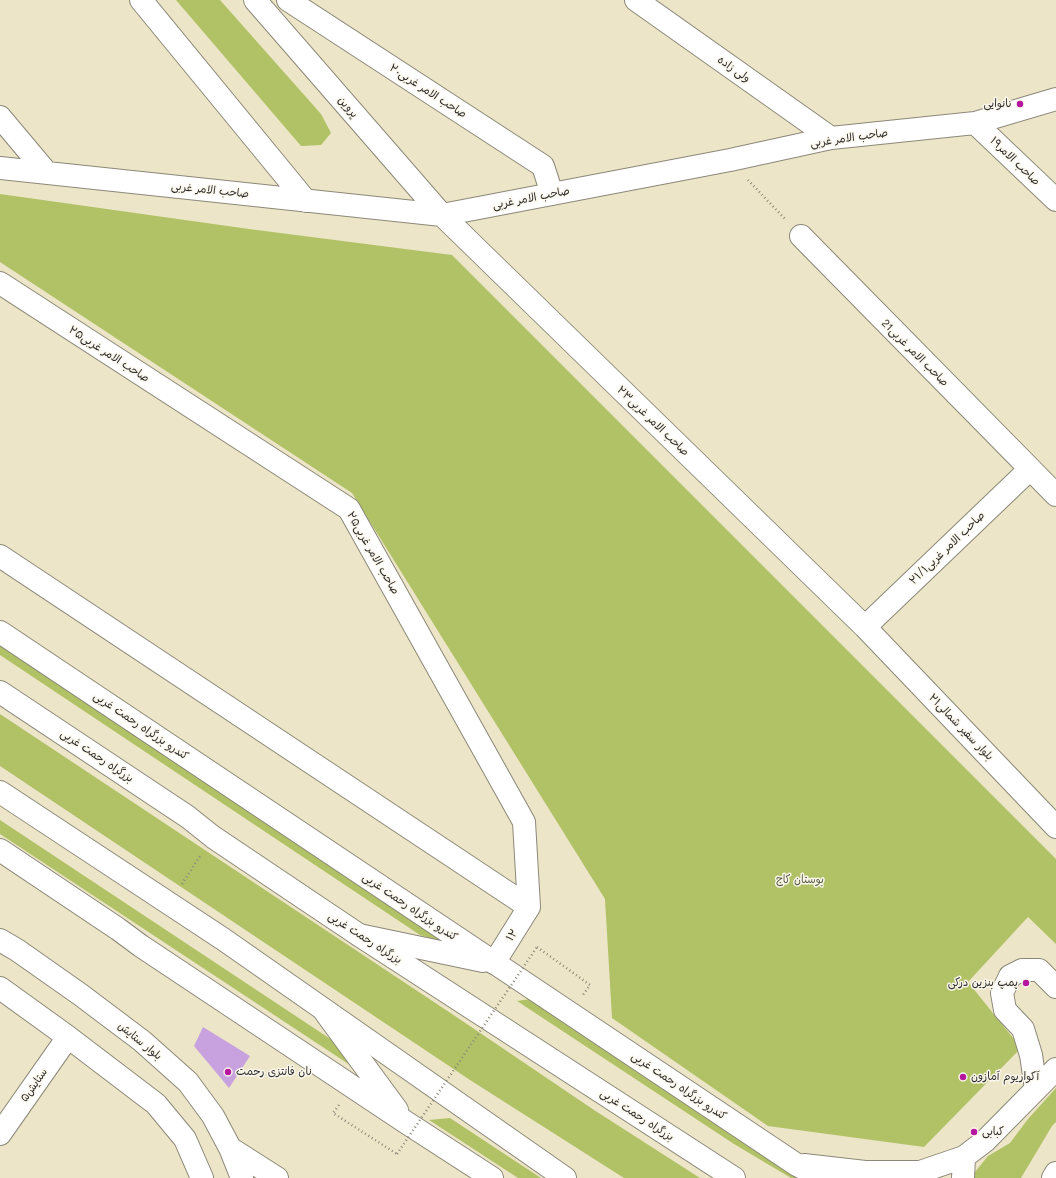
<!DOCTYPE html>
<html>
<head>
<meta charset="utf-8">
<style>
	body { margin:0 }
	canvas { display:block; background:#ece5c7 }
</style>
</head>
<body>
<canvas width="1056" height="1178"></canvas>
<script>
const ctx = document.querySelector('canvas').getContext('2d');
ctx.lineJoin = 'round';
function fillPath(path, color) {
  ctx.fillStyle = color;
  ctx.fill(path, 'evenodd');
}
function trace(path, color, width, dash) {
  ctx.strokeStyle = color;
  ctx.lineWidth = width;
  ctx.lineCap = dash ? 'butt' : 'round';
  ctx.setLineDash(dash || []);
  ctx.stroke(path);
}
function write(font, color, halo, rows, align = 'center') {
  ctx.font = font + ' Mali,"Playpen Sans Arabic",sans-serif';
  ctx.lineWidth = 3;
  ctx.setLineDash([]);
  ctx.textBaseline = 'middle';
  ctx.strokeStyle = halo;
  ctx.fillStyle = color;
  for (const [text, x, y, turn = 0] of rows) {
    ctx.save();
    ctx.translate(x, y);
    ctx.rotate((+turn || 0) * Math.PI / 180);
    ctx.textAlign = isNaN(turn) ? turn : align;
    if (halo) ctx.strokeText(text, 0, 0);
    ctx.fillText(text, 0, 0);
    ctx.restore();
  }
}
const green = new Path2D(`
	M176,0H220L321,114L331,133L321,145L301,146Z
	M0,194L249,229L452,255L1056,859V944L1028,917L968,982L1021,1048L924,1147L768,1126L612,1018L605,899L352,493L0,262Z
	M0,645L446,943L420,935L0,655Z
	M0,714L455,1016L594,1110L700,1178H624L470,1080L0,766Z
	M0,820L338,1044L353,1067L0,834Z
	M530,999L808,1178H791L734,1144L517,1001Z
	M1056,1088V1122L1052,1126L1021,1178H970L988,1156L1010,1143L1028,1119Z
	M450,1118L541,1178H518L429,1120Z`);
const building = new Path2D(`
	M203,1027L250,1056L229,1088L194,1046Z`);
const path = new Path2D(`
	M748,180L786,220
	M182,884L200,856
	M537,947L590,985L583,995
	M339,1105L333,1113L397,1154`);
const minor = new Path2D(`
	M141,0L306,201
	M255,0L442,215L865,627L1056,827
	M288,0L543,166L552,194
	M636,0L831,138
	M0,117L47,173
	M975,123L1056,200
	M0,168L442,215L730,160L831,138L975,123L1056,99
	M801,236L1056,495
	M0,283L349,509L524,822L529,907
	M0,556L529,907
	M865,627L1030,469
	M0,940L17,950L81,995L142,1041L188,1082L213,1116L230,1148L242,1178
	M494,963L529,907
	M0,988L68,1037L156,1104L185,1139L202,1178
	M1036,1089L1031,1055L1023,1029L1005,1010L1002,993L1010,976L1022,970H1039L1056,987
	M0,1134L68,1037
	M230,1148L277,1178`);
const major = new Path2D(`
	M0,632L797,1165L822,1178
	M0,850L118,929L141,946L407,1123L492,1178
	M359,935L483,961
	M325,1012L397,1110
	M804,1165L865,1172H920L964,1157L985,1141L1056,1069
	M963,1178L964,1157
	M1053,1178L1056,1173`);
const highway = new Path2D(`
	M0,692L188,817L213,837L359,935L734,1178
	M0,792L223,939L565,1178`);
const pathBridge = new Path2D(`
	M397,1154L537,947`);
const markers = [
	[1020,104,4,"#b5179e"],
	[1026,983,4,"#b5179e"],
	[228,1072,4,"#b5179e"],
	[963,1077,4,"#b5179e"],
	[974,1132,4,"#b5179e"]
];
const streetNames = [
	["ولی زاده",734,69,35],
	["صاحب الامر غربی۲۰",428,91,33],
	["پروین",348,107,49],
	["صاحب الامر غربی",849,138,-8],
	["صاحب الامر۱۹",1015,161,44],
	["صاحب الامر غربی",210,190,6],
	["صاحب الامر غربی",531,198,-11],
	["21صاحب الامر غربی",915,353,45],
	["صاحب الامر غربی۲۵",109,354,33],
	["صاحب الامر غربی۲۳",653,421,44],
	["صاحب الامر غربی۲۱/۱",947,548,-44],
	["صاحب الامر غربی۲۵",373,553,60],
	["کندرو بزرگراه رحمت غربی",141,726,34],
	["بلوار سفیر شمالی۲۱",961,727,46],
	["بزرگراه رحمت غربی",97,756,34],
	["کندرو بزرگراه رحمت غربی",410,907,34],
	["۱۲",512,935,-58],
	["بزرگراه رحمت غربی",365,938,33],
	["بلوار ستایش",140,1041,39],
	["ستایش۵",34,1085,-55],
	["کندرو بزرگراه رحمت غربی",679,1086,34],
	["بزرگراه رحمت غربی",637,1115,33]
];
const poiNames = [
	["نانوایی",1012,104,"right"],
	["پمپ بنزین درکی",1018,983,"right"],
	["نان فانتزی رحمت",236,1072],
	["آکواریوم آمازون",971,1077],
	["کبابی",982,1132]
];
const parkNames = [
	["بوستان کاج",800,880]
];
fillPath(green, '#b1c266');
fillPath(building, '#c8a2df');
trace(minor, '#8c8879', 24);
trace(major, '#8c8879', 24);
trace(highway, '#8c8879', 24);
trace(path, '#8c8879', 2.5, [1, 3]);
trace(minor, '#fff', 22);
trace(major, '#fff', 22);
trace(highway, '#fff', 22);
trace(pathBridge, '#8c8879', 2.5, [1, 3]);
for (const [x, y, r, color] of markers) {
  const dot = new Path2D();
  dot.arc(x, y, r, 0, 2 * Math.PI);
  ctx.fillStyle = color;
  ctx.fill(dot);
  trace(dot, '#fbf7ec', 1.5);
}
write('11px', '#2b2b2b', '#fbf7ec', streetNames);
write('11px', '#2b2b2b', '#fbf7ec', poiNames, 'left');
write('11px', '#53583d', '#fbf7ec', parkNames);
</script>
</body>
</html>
